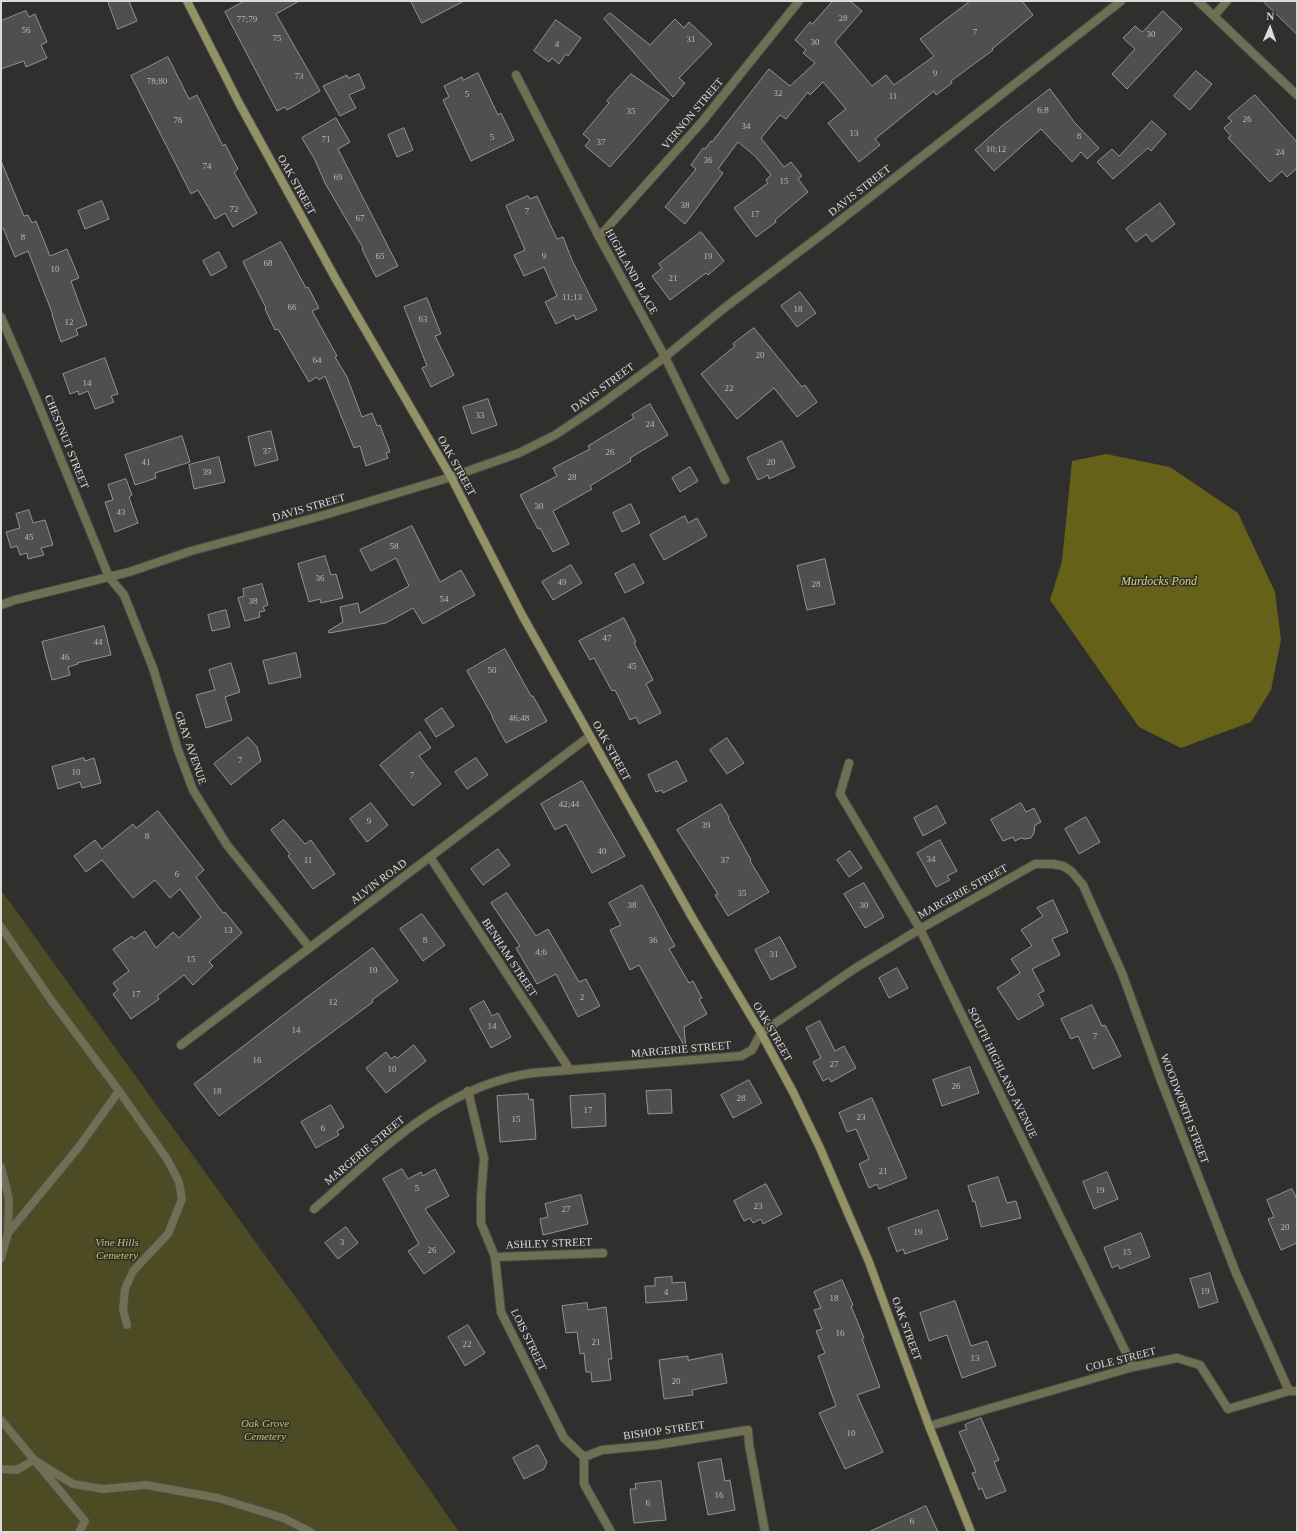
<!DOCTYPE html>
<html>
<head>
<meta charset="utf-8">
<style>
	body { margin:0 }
	#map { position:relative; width:1298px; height:1533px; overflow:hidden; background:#2f2f2d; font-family:Georgia,serif }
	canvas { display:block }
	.frame { position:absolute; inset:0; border:2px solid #dbdbda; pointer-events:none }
	.north { position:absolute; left:1250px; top:8px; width:40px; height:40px; -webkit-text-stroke:3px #2f2f2d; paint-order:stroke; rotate:2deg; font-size:11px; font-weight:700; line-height:16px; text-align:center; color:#dbdbda }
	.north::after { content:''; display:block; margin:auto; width:14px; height:18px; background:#dbdbda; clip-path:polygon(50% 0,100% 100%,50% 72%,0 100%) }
</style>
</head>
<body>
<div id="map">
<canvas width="1298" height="1533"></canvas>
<div class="frame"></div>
<div class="north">N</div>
</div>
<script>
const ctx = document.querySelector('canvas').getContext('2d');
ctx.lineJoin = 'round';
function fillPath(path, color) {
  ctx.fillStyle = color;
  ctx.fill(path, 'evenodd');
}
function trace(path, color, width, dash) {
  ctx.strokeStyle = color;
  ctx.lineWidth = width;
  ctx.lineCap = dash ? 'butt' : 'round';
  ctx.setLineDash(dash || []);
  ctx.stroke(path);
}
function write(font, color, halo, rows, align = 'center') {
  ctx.font = font + ' Georgia,serif';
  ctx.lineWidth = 3;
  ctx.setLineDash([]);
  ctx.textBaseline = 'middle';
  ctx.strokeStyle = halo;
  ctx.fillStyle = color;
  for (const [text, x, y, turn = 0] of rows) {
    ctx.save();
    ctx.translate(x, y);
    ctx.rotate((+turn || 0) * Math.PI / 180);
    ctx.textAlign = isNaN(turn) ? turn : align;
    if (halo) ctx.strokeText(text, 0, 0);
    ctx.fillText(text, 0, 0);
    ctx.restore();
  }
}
const green = new Path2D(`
	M1,890L304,1309L459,1532H1Z`);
const water = new Path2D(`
	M1106,454L1170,467L1238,513L1275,592L1281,640L1271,690L1251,722L1181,748L1139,727L1050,600L1062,561L1072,461Z`);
const building = new Path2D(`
	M108,1H129L137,21L118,29Z
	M245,1H299L276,14L320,91L287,110L285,107L277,111L225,12Z
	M411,1H464L422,23Z
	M833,1H850L862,11L835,42L872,86L886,75L894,85L934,56L920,39L970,1H1022L1033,15L992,49L993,50L951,81L952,83L936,95L934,91L875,139L880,145L859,162L828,123L846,109L823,82L810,95L808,92L786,119L780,115L761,138L784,167L791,162L802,176L798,179L808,192L775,220L776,222L756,237L734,208L768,183L766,180L771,175L755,156L738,142L718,169L723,173L685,224L665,207L696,169L691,165L703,148L705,149L711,141L712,142L769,69L790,86L815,63L803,53L806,50L795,40L810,22L812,24Z
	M1263,1H1297V34Z
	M26,11L29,17L35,14L47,42L41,45L47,58L26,67L24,61L1,69V21Z
	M1163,11L1182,29L1127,89L1112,74L1135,49L1123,38L1135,26L1142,32Z
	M610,13L650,45L675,19L684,28L689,22L712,44L679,78L685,83L673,97L604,19Z
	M556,20L581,38L568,56L566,54L559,64L552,58L549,62L534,51Z
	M168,57L189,99L197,95L223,146L225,144L238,169L234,172L257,213L233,227L225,213L215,219L198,190L191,194L131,76Z
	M1196,71L1212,84L1190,110L1174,96Z
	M478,73L498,115L501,113L514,140L471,161L443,100L449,97L444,86L462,77L463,80Z
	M359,74L365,88L349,95L356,108L340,116L323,86L347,75L348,78Z
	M631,74L669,100L610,167L585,146L590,140L583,134L609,103L607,101Z
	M1050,89L1075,123L1099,148L1087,159L1081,152L1072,162L1041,129L994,171L975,150L1003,125Z
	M1255,95L1297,142V168L1287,177L1282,171L1270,182L1228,138L1231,136L1224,128L1232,121L1228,118Z
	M336,118L350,142L338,149L398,266L376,277L362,249L363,248L325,183L315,160L302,138Z
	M1152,121L1166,134L1151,151L1148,148L1113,179L1097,162L1112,149L1119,156Z
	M404,128L413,150L397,157L388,135Z
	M1,161L24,216L28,215L32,223L36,221L50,256L67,249L79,278L71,281L87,325L76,329L78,335L61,342L52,315H53L28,251L15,257L3,228H1Z
	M528,196L530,199L537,196L557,239L563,237L572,260L597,310L576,320L574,315L556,324L545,302L557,296L544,267L524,276L514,255L525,250L506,206Z
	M102,201L109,219L85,229L78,211Z
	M1160,203L1175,224L1152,242L1146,234L1136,242L1126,229Z
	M701,232L724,261L708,275L706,273L670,300L652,276L662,268L659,264Z
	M281,242L306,288L308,287L319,308L312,311L337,356L335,357L347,377L362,417L372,413L377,426L380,425L390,452L386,453L388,458L366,466L360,446L354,448L325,376L319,380L317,377L309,382L278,329L275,330L265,309L266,308L243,262Z
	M219,252L227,267L211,276L203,261Z
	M800,292L816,313L797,327L781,306Z
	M427,298L441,334L435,336L454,375L431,387L422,368L427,366L404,307Z
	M754,328L802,387L805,385L817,402L797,417L774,388L737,419L701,374L735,346L733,344Z
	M105,358L118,394L111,396L114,402L95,409L88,391L79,395L78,391L70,394L63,374Z
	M488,399L497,425L472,434L463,407Z
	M650,404L668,435L630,458L631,461L590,486L592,489L553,511L569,544L553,552L540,528L538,529L520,495L557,476L553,468L590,449L588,446L634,418L632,415Z
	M271,431L278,460L255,466L248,437Z
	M182,436L190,462L155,473L156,478L135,485L125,455Z
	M782,441L795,467L769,479L768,475L758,480L747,458Z
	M219,457L225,482L194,489L189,465Z
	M690,467L698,481L680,492L672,478Z
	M126,479L132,495L129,497L138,523L115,532L105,502L113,500L108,485Z
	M631,504L640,523L622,532L613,513Z
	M29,510L33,523L45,520L53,545L41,548L44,555L28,559L27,553L20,555L17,546L11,548L6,532L20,528L16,514Z
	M685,516L688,523L697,518L707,536L664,560L650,535Z
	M412,526L440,582L461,570L475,595L423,624L413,608L386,623L329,633L328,631L343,622L340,607L358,603L360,613L409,586L396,558L371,571L360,550Z
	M325,556L331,575L336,574L343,598L321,603L320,599L309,602L298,564Z
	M825,559L835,604L807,610L797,566Z
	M634,564L644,583L625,593L615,574Z
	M571,565L582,583L553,600L542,582Z
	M262,584L268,605L263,607L265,611L259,612L260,617L245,621L238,598L244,596L243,589Z
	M226,610L230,627L212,631L208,615Z
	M624,618L636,642L634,643L653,680L646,684L661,713L639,724L636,717L630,720L615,690L612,691L594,658L590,660L579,641Z
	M104,626L111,655L77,663L78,664L68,667L70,675L52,680L42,642Z
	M505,649L531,696H533L547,721L506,743L492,717H493L467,671Z
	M296,653L301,677L269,684L263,661Z
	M231,663L240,692L225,697L232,720L206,728L196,695L215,690L209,670Z
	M442,708L454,726L436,737L425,720Z
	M420,732L431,748L419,756L441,784L413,806L380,765Z
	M248,737L257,747L261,761L231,785L214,764Z
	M727,738L744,763L727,774L710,750Z
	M84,758L85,761L94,758L101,783L82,788L80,782L58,789L52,767Z
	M476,758L488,775L467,789L455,772Z
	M677,761L687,781L663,793L662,790L656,792L648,775Z
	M582,781L625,856L592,873L566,824L555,830L541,804Z
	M371,803L388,825L367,842L350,819Z
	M1021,803L1026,812L1034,808L1041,822L1035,825L1034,833L1031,838L1025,839L1021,838L1015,841L1013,837L1003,841L991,820Z
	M721,804L729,817L728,818L751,860L750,861L769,892L728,916L715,895L718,894L677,830Z
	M937,806L946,823L923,836L914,818Z
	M158,811L204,870L196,877L223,913L225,912L242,933L209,962L213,966L193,985L184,975L157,996L159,999L131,1019L113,994L118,990L113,983L129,971L113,949L132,936L134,939L145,931L156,948L173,932L179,938L201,917L180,889L170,898L155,880L133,898L102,860L86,872L74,856L95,840L102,849L133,824L136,828Z
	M1086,817L1100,842L1079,854L1065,829Z
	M284,820L305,844L311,840L335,874L313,889L288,856L290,854L271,830Z
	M940,840L957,871L947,876L950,880L936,887L917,853Z
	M498,849L510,865L483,885L471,869Z
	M850,851L862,868L849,877L837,860Z
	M864,883L884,917L865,928L844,894Z
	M642,885L675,946L669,949L689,983L693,981L702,998L699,999L707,1014L684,1027V1026L686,1049L639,965L630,970L610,930L621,925L609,903Z
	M507,893L536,936L548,929L579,982L586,979L600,1006L578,1017L556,974L537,984L516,948L520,946L491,903Z
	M1053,900L1068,932L1052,939L1060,955L1032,969L1044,991L1038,994L1044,1005L1018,1020L997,988L1020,973L1011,959L1032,946L1021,930L1043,916L1037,908Z
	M422,914L445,945L423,961L400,929Z
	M780,937L796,967L771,980L755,950Z
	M373,948L398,981L372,1000L373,1002L219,1116L194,1084L311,994Z
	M897,968L908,988L889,998L879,978Z
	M484,1001L492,1016L498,1013L511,1037L491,1048L470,1009Z
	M1092,1005L1102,1026L1105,1025L1121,1056L1093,1069L1078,1036L1071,1039L1061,1019Z
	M820,1021L835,1051L844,1046L856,1068L831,1082L829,1078L823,1081L813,1062L821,1058L806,1028Z
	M414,1045L426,1061L386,1093L366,1068L386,1052L391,1059L395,1056L397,1058Z
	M970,1067L979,1093L942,1106L933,1080Z
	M749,1080L762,1103L733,1118L721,1095Z
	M671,1090L672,1113L648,1114L646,1091Z
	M528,1094L529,1100L533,1099L536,1139L500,1142L497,1096Z
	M605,1094L606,1126L572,1128L570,1096Z
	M872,1098L907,1178L879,1189L877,1184L869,1188L859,1164L869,1159L856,1129L847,1132L839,1113Z
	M331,1105L344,1127L337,1131L339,1135L316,1148L301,1122Z
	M402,1169L408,1179L421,1172L423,1176L435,1169L449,1196L425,1209L455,1252L424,1274L408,1251L419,1244L383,1179Z
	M1107,1172L1118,1199L1094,1209L1083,1182Z
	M998,1177L1007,1203L1016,1201L1021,1218L981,1227L975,1201L973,1202L968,1186Z
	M766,1184L782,1214L763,1224L761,1219L753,1223L750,1218L744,1221L734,1201Z
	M1292,1189L1297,1199V1243L1281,1250L1268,1219L1274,1217L1267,1200Z
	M581,1195L588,1224L543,1235L540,1219L548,1217L545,1204Z
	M938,1210L948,1239L905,1254L903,1249L897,1252L888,1228Z
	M346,1227L358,1243L338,1259L325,1243Z
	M1141,1233L1150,1257L1120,1269L1118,1265L1112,1268L1104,1248Z
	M1210,1273L1218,1302L1199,1308L1190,1279Z
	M672,1277V1283L685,1282L687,1300L646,1303L645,1286H655V1278Z
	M842,1280L853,1305L851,1306L864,1338L862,1339L880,1387L857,1395L883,1452L845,1469L819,1413L836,1406L818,1356L825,1353L816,1331L822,1329L814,1310L821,1308L814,1292Z
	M955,1301L971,1346L987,1341L996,1366L962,1378L947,1335L929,1341L920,1313Z
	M587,1303L588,1310L606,1307L612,1359H608L611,1380L592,1382L591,1372H586L584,1353L580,1354L577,1332L566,1333L562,1306Z
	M468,1325L485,1353L465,1366L448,1337Z
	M722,1354L727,1383L692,1390L693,1395L664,1399L659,1360L688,1356V1360Z
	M981,1418L999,1460L994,1462L1006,1491L986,1499L982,1488L979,1490L972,1473L976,1472L959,1432L967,1429L965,1425Z
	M538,1445L547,1462L544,1469L524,1479L513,1458Z
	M721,1459L725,1481L730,1480L735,1510L708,1515L698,1463Z
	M661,1481L666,1520L634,1523L630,1489H636L635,1484Z
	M926,1506L938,1532H869Z`);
const lane = new Path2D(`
	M1,927L51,1000L119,1091L167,1159L179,1182L182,1199L168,1234L133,1271L125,1289L123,1310L127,1325
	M1,1167L9,1199L8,1233L1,1258
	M8,1233L78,1148L119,1091
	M1,1420L85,1521L79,1532
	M1,1469L17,1470L34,1460L73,1484L103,1489L146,1485L218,1498L283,1518L311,1532`);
const street = new Path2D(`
	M1198,1L1297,95
	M1214,16L1227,1
	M516,75L596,231L665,357L725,480
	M599,237L701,123L799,1
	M1,317L33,391L109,577L124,595L153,668L178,750L193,790L227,845L310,948
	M1,605L15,600L129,572L191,551L321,516L451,477L519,453L555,435L600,405L665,357L723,309L833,226L1121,1
	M849,763L840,794L920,929L1133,1367
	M430,857L570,1070
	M181,1045L590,736
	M468,1091L484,1158L481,1197V1223L495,1257L501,1312L564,1438L584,1457V1484L611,1532
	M314,1209C380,1152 442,1086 532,1073L741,1056L752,1050L761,1033L854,969L920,929L1035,864H1053L1063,866L1071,871L1083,885L1122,973L1160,1078L1236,1273L1289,1391
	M495,1257L603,1253
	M929,1426L1133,1367L1177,1358L1200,1365L1228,1409L1289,1391H1297
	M584,1457L602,1450L656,1445L748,1430L749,1444L765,1532`);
const secondary = new Path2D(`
	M187,1L239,103L338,283L451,477L522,615L693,919L761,1033L793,1092L820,1148L869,1262L929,1426L971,1532`);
const numberNames = [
	["28",843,19],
	["77;79",247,20],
	["56",26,31],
	["7",975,33],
	["30",1151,35],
	["75",277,39],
	["31",691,40],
	["30",815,43],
	["4",557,45],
	["9",935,74],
	["73",299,77],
	["78;80",157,82],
	["32",778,94],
	["5",467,95],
	["11",893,97],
	["6;8",1043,111],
	["35",631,112],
	["26",1247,120],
	["76",178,121],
	["34",746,127],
	["13",854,134],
	["8",1079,137],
	["5",492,138],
	["71",326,140],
	["37",601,143],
	["10;12",996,150],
	["24",1280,153],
	["36",708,161],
	["74",207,167],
	["69",338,178],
	["15",784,182],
	["38",685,206],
	["72",234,210],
	["7",527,212],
	["17",755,215],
	["67",360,219],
	["8",23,238],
	["65",380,257],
	["9",544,257],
	["19",708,257],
	["68",268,264],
	["10",55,270],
	["21",673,279],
	["11;13",572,298],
	["66",292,308],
	["18",798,310],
	["63",423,320],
	["12",69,323],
	["20",760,356],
	["64",317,361],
	["14",87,384],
	["22",729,389],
	["33",480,416],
	["24",650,425],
	["37",267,452],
	["26",610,453],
	["41",146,463],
	["20",771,463],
	["39",207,473],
	["28",572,478],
	["30",539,507],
	["43",121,513],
	["45",29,538],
	["58",394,547],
	["36",320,579],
	["49",562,583],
	["28",816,585],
	["54",444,600],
	["38",253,602],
	["47",607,639],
	["44",98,643],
	["46",65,658],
	["45",632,667],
	["50",492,671],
	["46;48",519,719],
	["7",240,761],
	["10",76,773],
	["7",412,776],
	["42;44",569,805],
	["9",369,822],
	["39",706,826],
	["8",147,837],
	["40",602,852],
	["34",931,860],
	["11",308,861],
	["37",725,861],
	["6",177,875],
	["35",742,894],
	["38",632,906],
	["30",864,906],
	["13",228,931],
	["8",425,941],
	["36",653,941],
	["4;6",541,953],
	["31",774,955],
	["15",191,960],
	["10",373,971],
	["17",136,995],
	["2",582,998],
	["12",333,1003],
	["14",492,1027],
	["14",296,1031],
	["7",1095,1037],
	["16",257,1061],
	["27",834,1065],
	["10",392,1070],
	["26",956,1087],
	["18",217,1092],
	["28",741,1099],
	["17",588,1111],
	["23",861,1118],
	["15",516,1120],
	["6",323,1129],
	["21",883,1172],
	["5",417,1189],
	["19",1100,1191],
	["23",758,1207],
	["27",566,1210],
	["20",1285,1228],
	["19",918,1233],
	["3",342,1243],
	["26",432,1251],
	["15",1127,1253],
	["19",1205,1292],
	["4",666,1293],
	["18",834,1299],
	["16",840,1334],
	["21",596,1343],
	["22",467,1345],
	["13",975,1359],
	["20",676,1382],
	["10",851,1434],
	["16",719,1496],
	["6",648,1504],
	["6",912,1522]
];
const streetNames = [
	["VERNON STREET",693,114,-50],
	["OAK STREET",296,185,61],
	["DAVIS STREET",860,191,-38],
	["HIGHLAND PLACE",631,272,61],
	["DAVIS STREET",603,388,-36],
	["CHESTNUT STREET",66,442,68],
	["OAK STREET",456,466,61],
	["DAVIS STREET",309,508,-16],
	["GRAY AVENUE",190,748,71],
	["OAK STREET",611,751,61],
	["ALVIN ROAD",379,882,-37],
	["MARGERIE STREET",963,892,-29],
	["BENHAM STREET",509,958,57],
	["OAK STREET",772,1032,60],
	["MARGERIE STREET",681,1050,-5],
	["SOUTH HIGHLAND AVENUE",1002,1073,64],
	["WOODWORTH STREET",1184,1109,69],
	["MARGERIE STREET",365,1151,-40],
	["ASHLEY STREET",549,1244,-2],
	["OAK STREET",906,1329,70],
	["LOIS STREET",528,1340,64],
	["COLE STREET",1121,1360,-14],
	["BISHOP STREET",664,1431,-8]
];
const parkNames = [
	["Vine Hills",117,1243],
	["Cemetery",117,1256],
	["Oak Grove",265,1424],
	["Cemetery",265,1437]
];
const waterNames = [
	["Murdocks Pond",1159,582]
];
fillPath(green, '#4d4b23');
fillPath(water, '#656119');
fillPath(building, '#4f4f4d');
trace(building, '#939391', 1);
trace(lane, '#4b4b49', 10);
trace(street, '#4b4b49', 10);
trace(secondary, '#4b4b49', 10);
trace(lane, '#6f6f53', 8);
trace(street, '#6f6f53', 8);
trace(secondary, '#939266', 8);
write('9px', '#b8b8b7', null, numberNames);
write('11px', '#dbdbda', '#2f2f2d', streetNames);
write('italic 11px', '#c8c461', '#2f2f2d', parkNames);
write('italic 12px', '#d7d371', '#2f2f2d', waterNames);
</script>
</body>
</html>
